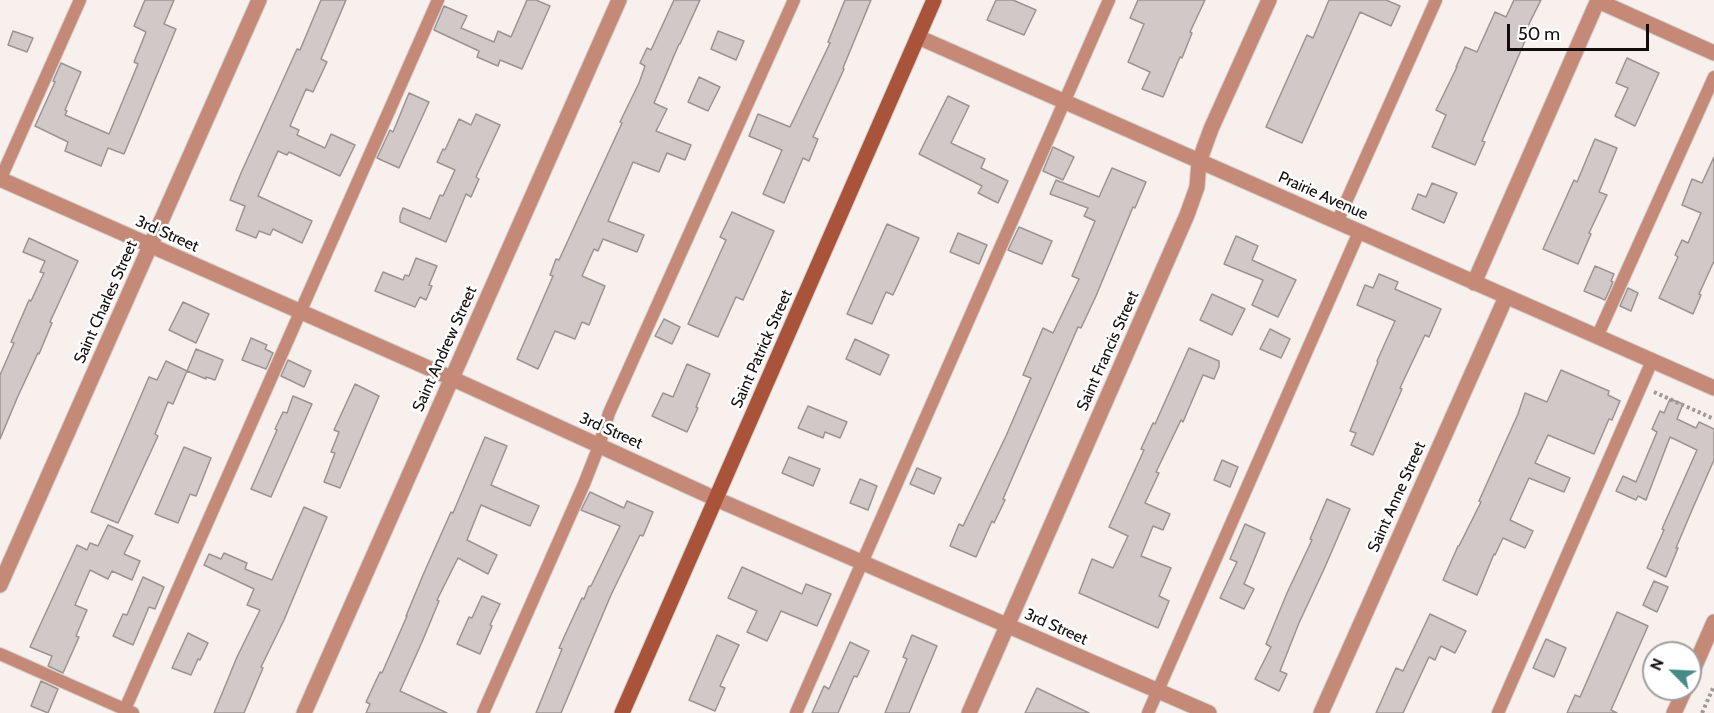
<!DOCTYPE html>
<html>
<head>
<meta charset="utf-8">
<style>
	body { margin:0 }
	#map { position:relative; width:1714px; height:713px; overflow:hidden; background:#f8f0ed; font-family:Cabin,sans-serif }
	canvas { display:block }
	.north { position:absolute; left:1642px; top:641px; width:60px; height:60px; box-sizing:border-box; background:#fff; border:2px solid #9f9e9e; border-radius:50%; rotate:294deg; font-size:16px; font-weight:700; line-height:24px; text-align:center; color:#100d0c }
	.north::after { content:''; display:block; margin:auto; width:21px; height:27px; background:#468c85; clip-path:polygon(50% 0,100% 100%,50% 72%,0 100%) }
	.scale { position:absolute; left:1507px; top:24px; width:142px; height:27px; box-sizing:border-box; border:3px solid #100d0c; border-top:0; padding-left:8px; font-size:18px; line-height:21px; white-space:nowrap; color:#100d0c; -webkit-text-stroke:4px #fff; paint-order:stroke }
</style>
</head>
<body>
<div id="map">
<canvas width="1714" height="713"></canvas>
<div class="north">N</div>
<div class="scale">50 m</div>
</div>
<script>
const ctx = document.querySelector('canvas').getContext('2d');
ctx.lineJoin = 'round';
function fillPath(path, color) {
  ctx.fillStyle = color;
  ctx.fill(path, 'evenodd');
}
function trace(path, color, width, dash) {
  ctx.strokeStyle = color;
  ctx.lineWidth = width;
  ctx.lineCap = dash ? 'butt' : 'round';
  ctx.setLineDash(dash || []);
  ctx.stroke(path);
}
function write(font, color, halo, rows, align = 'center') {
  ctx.font = font + ' Cabin,sans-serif';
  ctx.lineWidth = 5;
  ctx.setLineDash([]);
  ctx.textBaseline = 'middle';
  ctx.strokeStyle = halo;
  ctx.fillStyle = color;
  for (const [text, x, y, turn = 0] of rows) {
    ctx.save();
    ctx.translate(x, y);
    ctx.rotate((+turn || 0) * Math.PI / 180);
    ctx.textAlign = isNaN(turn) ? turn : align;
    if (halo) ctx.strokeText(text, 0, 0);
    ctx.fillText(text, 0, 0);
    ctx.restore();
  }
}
const building = new Path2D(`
	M145,0H174L164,24L176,29L124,154L108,148L101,166L65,151L68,142L35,126L55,82L53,81L61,63L81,72L65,110L67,111L65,115L109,134L138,64L134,62L146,32L134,26Z
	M321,0H346L321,59L327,62L313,92L306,89L290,126L299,130L297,135L325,148L331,134L355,145L340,176L289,152L287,155L278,151L258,196L312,221L302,243L273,229L270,235L259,231L256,238L236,230L245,206L230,200L241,173L297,49L300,50Z
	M527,0H536L550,6L522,69L500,60L498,66L477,57L479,51L434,30L444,6L467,16L461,28L494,42L498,31L511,37Z
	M674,0H700L680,44H679L654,103L667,109L656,131L691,145L685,160L667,153L659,172L633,162L608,221L644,235L637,252L603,239L598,251L594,249L582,276L605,286L589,325L582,322L575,339L555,331L538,369L517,359L553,276L550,275L556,259L559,260L622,123L620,122L639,83L645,66L640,63L647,48L651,50Z
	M845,0H871L843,68L844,69L813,137L818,139L809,161L803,158L784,203L763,194L782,150L749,136L758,114L790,127L830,43L828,42Z
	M996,0H1013L1036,10L1024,35L987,20Z
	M1138,0H1205L1190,32L1192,33L1182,58L1180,57L1163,97L1142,89L1150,72L1128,62L1144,24L1130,18Z
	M1329,0H1386L1400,6L1391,26L1360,12L1302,143L1266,127L1307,35L1313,38Z
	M1514,0H1541L1525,32L1528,34L1482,141L1485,142L1475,165L1432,147L1446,115L1436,110L1457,67H1456L1465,47L1477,52L1495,12L1506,17Z
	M13,31L33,38L27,52L8,45Z
	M718,31L744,41L736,60L711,49Z
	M1627,58L1659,73L1635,126L1615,116L1628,88L1616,83Z
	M699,77L720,87L708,111L688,102Z
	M409,93L429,102L399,168L377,158L390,130L393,132Z
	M948,96L969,106L951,143L985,159L981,168L1008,181L998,203L978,193L982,186L919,154Z
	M476,114L500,125L476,177L479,179L471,197L466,194L446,242L400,222V216L403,208L430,219L440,195L443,196L455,170L437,162L443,149L445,150L459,119L471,125Z
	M1595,139L1617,148L1599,192L1607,195L1589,233L1591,234L1578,264L1543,249L1574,180L1577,182Z
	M1053,147L1074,157L1063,180L1043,171Z
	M1714,157V261L1699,294L1701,295L1693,314L1659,298L1678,257L1675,255L1682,240L1688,243L1701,213L1682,205L1692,179L1702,183Z
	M1112,168L1146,182L1135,208L1133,207L1096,296L1081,328L1078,327L1003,499L1005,500L994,523L992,521L976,557L950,546L959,524L963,526L1006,436L1031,378L1023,375L1043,328L1053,333L1079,279L1072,276L1095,221L1084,216L1088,208L1050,194L1056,180L1099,197Z
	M1432,183L1457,193L1444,223L1412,209L1418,194L1426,197Z
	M732,212L774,231L743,300L736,297L718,337L688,324L726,240L720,237Z
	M887,224L919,238L893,295L886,292L872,324L847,314Z
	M1019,227L1052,241L1042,264L1008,250Z
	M958,233L987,245L979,264L950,252Z
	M1236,236L1258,246L1252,260L1296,280L1278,317L1252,305L1263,280L1224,264Z
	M29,238L78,261L50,322L52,323L39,354L38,353L18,396L0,439V375L14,343L11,342L29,300L31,301L44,273L40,272L45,261L23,252Z
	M416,258L437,266L429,285L432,286L426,300L420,297L415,307L375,291L383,272L403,280L405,275L409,276Z
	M1595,266L1614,274L1611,281L1613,282L1605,300L1584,291Z
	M1379,274L1398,282L1395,289L1441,309L1429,337L1425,335L1400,388L1402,389L1373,455L1351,445L1356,433L1350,431L1378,362L1377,361L1395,321L1357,305L1365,285L1373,288Z
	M1628,288L1638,293L1631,311L1620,306Z
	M1212,294L1245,309L1232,335L1200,320Z
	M183,302L209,314L196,343L169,330Z
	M664,319L680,327L672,344L655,336Z
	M1270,329L1290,339L1281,358L1260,349Z
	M251,338L267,345L265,349L273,353L266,369L242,360Z
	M855,339L889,355L880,375L846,359Z
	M1189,348L1219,361V367L1214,379L1203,375L1183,422L1181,420L1156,472L1159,473L1145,503L1170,514L1163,530L1153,526L1141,556L1171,568L1159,596L1169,601L1158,628L1079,593L1092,559L1113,568L1128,536L1109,527L1144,450L1141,449L1153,423L1155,424Z
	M196,349L223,360L215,380L206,377V379L187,371Z
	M288,360L311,371L304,387L281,376Z
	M166,361L187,371L173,404L168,402L155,434L158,436L118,523L91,512L149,377L157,380Z
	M687,364L710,374L696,407L698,408L687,432L652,416L663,393L673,397Z
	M1561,370L1609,391L1608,395L1620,401L1612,420L1609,419L1594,454L1548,435L1535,463L1570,478L1564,492L1529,478L1510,520L1533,531L1525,548L1503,538L1495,555L1494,554L1477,595L1443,580L1458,546H1459L1481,502L1479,501L1518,414L1525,393L1547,402Z
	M355,384L379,396L340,488L324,482L335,453L331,452L339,432L334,430Z
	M293,396L312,404L271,497L251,489L277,430L275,429L283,412L287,413Z
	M1670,399L1683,404L1677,419L1696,428L1699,422L1714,429V460L1692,510L1676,548H1678L1666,577L1647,568L1664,530L1662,529L1697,450L1670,437L1646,500L1638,496L1636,500L1616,491L1623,476L1636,482L1657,432L1652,429L1660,411L1664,413Z
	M808,406L847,422L840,438L825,432L823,438L798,428Z
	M485,437L507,446L491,485L539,506L530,526L481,505L467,540L497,555L488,574L458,558L437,600L439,601L422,642L400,691L447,713H366L370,704L366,702L380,672L382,673L407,616H406L423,575L451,512L453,513Z
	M184,447L211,458L196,496L190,494L178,523L155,514Z
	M789,457L820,469L813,486L782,473Z
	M1222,460L1238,467L1230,487L1214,480Z
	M917,468L941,478L934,494L910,484Z
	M860,479L877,486L868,510L850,503Z
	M590,492L624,508L627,501L653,512L643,536L640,535L611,595L561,713H536L562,649L559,648L582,598L584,599L589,586H591L620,526L581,510Z
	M1327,499L1350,509L1325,567L1299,623L1280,671L1287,674L1279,691L1255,679L1271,647L1266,644L1287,593L1312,540L1310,539Z
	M304,507L327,517L284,620L261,667L263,668L244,713H214L237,657L260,610L247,605L254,589L204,565L209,554L221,559L224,553L247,563L245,569L272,580Z
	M1245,524L1265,533L1244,584L1254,589L1244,609L1220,598L1237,562L1230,559Z
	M108,525L133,536L124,554L140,561L132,580L112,571L108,579L90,570L75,605L87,610L76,636L79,637L63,673L48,666L52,656L30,647L77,545L87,550L90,543L98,546Z
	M742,567L802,594L806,584L831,594L817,626L781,611L767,641L747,632L757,611L728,598Z
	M143,577L164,587L155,609L149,607L133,645L113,636L123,614L127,615Z
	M1654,581L1668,587L1657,612L1643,605Z
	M482,596L500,604L490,625L492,626L480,654L457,644L469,617L472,618Z
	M1617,612L1648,626L1611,710L1617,713H1567L1575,695L1580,697Z
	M1430,614L1466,631L1455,653L1441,646L1435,660L1429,657L1403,713H1376L1396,668L1403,671Z
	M188,633L208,643L200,660L198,659L191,675L172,668Z
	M717,635L739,645L720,686L725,688L715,711L689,700Z
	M912,635L937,646L909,713H885L907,659L903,657Z
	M1546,639L1566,648L1554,677L1533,668Z
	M850,642L869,651L857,677L854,676L838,713H812L824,686L829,689Z
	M41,681L58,689L48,713L31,706Z
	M1037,688L1089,713H1025Z`);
const path = new Path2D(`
	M1654,392L1714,419
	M1702,713L1714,686`);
const lane = new Path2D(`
	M0,180L80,0
	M1337,222L1436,0
	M1597,337L1714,77
	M0,654L133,713
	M125,709L438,0
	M483,713L584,484L599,446L609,413L794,0
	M796,713L1109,0
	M1148,713L1359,232
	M1498,713L1652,361`);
const street = new Path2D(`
	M1598,1L1714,53
	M918,37L1714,388
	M0,179L451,378L716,499L1209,713
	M1474,283L1598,0
	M0,585L259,0
	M1690,677L1714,622
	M304,713L619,0
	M969,713L1187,215L1197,187L1199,162L1211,129L1269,0
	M1321,713L1506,297
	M1674,713L1685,689`);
const secondary = new Path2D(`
	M622,713L934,0`);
const streetNames = [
	["Prairie Avenue",1323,196,24],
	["3rd Street",167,234,24],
	["Saint Charles Street",106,302,-66],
	["Saint Andrew Street",445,349,-66],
	["Saint Patrick Street",762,349,-66],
	["Saint Francis Street",1108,351,-66],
	["3rd Street",611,431,24],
	["Saint Anne Street",1397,497,-66],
	["3rd Street",1056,627,24]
];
fillPath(building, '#d1c9c7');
trace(building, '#9b9491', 1.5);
trace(lane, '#d3ccc9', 14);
trace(street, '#d3ccc9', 17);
trace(secondary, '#d3ccc9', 17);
trace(path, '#9e9896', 4, [3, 3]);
trace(lane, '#c58977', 12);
trace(street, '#c58977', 15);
trace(secondary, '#a9533b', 15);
write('16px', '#100d0c', '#fff', streetNames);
</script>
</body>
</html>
